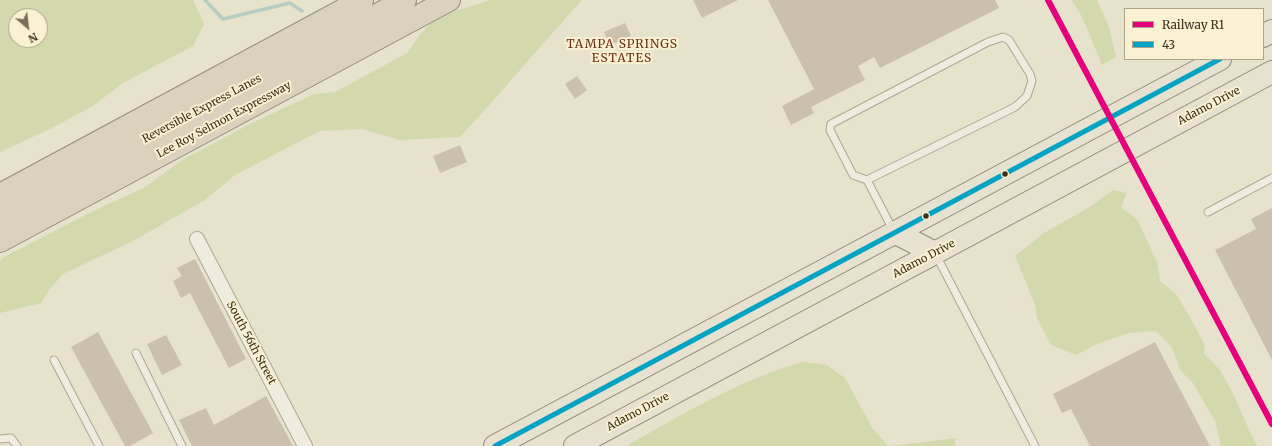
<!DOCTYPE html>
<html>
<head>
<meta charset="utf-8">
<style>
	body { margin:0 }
	#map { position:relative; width:1272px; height:446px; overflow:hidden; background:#e7e2cc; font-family:Merriweather,serif }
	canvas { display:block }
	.legend { position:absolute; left:1124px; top:8px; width:140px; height:52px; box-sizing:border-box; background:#f9f1d2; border:1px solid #ada389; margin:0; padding:5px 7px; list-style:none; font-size:12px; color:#3c2f1c }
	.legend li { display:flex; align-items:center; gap:8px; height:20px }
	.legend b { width:20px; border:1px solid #ada389 }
	.north { position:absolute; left:8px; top:8px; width:40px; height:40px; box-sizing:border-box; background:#f9f1d2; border:1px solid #ada389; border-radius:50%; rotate:152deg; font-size:11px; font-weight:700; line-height:16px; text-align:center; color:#3c2f1c }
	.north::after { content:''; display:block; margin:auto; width:14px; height:18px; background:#786e5a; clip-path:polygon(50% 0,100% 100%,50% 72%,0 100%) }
</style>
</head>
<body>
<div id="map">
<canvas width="1272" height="446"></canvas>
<ul class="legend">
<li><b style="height:5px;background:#e5007d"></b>Railway R1</li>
<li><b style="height:5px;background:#03a3c5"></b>43</li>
</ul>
<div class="north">N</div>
</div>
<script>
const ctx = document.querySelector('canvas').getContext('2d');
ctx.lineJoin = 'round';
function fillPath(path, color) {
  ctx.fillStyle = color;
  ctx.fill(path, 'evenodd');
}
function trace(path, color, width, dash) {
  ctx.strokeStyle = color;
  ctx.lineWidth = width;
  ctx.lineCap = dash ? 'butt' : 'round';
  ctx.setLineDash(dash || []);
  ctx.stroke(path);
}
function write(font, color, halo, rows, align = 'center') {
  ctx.font = font + ' Merriweather,serif';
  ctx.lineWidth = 4;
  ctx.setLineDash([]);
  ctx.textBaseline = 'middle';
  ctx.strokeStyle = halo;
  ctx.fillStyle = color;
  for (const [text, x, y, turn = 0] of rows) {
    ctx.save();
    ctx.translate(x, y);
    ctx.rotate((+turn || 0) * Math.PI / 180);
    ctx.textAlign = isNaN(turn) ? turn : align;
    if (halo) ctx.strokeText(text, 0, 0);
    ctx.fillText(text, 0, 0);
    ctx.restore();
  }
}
const green = new Path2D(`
	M0,0H193L204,24L193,46L123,83L93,106L50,129L0,152ZM16,16H40V40H16Z
	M489,0H582C541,45 502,92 460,137L400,140L362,129L320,131L235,175L205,200L131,242L63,274L50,289L41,303L0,313V262L2,258L95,210L144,188L182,160L252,123L314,94L335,92L407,53L419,36L438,15L479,4Z
	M1072,0H1097L1109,27L1116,57L1102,65L1082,17Z
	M1113,190L1127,193L1121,207L1138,220L1158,265L1160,281L1176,294L1190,317L1205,346L1204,354C1210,360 1217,366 1221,372C1236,395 1244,422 1257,446H1221L1215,421L1193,383L1180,370L1172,348L1156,331L1129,333L1097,344L1076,355L1051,345L1037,318L1035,304L1015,256L1044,233L1088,208Z
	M802,362L827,365L845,378L873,429L888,446L902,445L956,438L955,446H626C682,414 740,380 802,362Z`);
const stream = new Path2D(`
	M205,0L223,19L290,3L302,11`);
const building = new Path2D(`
	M693,0H738L702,18Z
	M768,0H995L999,8L880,68L874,57L858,66L865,80L811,107L814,113L791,125L782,106L814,89Z
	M625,23L631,36L610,45L604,32Z
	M577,76L587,90L575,99L565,84Z
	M460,145L467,162L440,173L433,156Z
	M1272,208V360L1215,250L1256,229L1251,219Z
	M195,259L246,359L229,368L190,293L181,298L173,281L182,276L177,268Z
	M98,332L153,433L130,446H125L71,347Z
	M166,335L182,365L162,375L147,344Z
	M1155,342L1210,446H1090L1071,409L1062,413L1053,394Z
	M266,396L293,446H192L179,420L206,408L214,425Z`);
const lane = new Path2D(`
	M867,180L853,175L830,130L831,124L988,42L1003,37L1009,40L1030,74L1032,81L1027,96L1015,107L867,180L893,230
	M1208,212L1272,178
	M936,255L1035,446
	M136,353L182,446
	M54,360L99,446
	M0,439L11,438L17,446`);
const street = new Path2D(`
	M197,239L305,446`);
const primary = new Path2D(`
	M1263,36L1272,31
	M894,232L935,253
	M495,446L1220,59
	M575,446L1272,72`);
const highway = new Path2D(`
	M0,195L362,0
	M0,217L405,0
	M0,241L449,0`);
const bus1 = new Path2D(`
	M495,446L1220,59`);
const rail1 = new Path2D(`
	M1048,0L1272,424`);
const markers = [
	[1005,174,3.5,"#3c2f1c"],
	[926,216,3.5,"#3c2f1c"]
];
const streetNames = [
	["Adamo Drive",1209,106,-28],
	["Reversible Express Lanes",202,109,-28],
	["Lee Roy Selmon Expressway",224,120,-28],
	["Adamo Drive",924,259,-28],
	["South 56th Street",251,343,62],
	["Adamo Drive",638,412,-28]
];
const neighbourhoodNames = [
	["TAMPA SPRINGS",622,45],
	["ESTATES",622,59]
];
fillPath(green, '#d4d9ad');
trace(stream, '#b8cdc2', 3.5);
fillPath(building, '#cbc0ad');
trace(lane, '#aca696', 9);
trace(street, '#aca696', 16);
trace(primary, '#918b7c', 24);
trace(highway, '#918b7c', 24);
trace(lane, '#efebdf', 7);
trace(street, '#efebdf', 14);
trace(primary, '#e7e2cf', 22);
trace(highway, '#dbd2bd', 22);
trace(bus1, '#03a3c5', 5);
trace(rail1, '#e5007d', 6);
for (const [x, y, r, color] of markers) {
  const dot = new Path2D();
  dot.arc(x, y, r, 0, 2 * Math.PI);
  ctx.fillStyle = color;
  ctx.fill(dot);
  trace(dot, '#f9f1d2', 1.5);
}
write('11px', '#3c2f1c', '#f9f1d2', streetNames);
ctx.letterSpacing = '1px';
write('12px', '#6d3117', '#f9f1d2', neighbourhoodNames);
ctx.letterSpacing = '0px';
</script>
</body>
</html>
